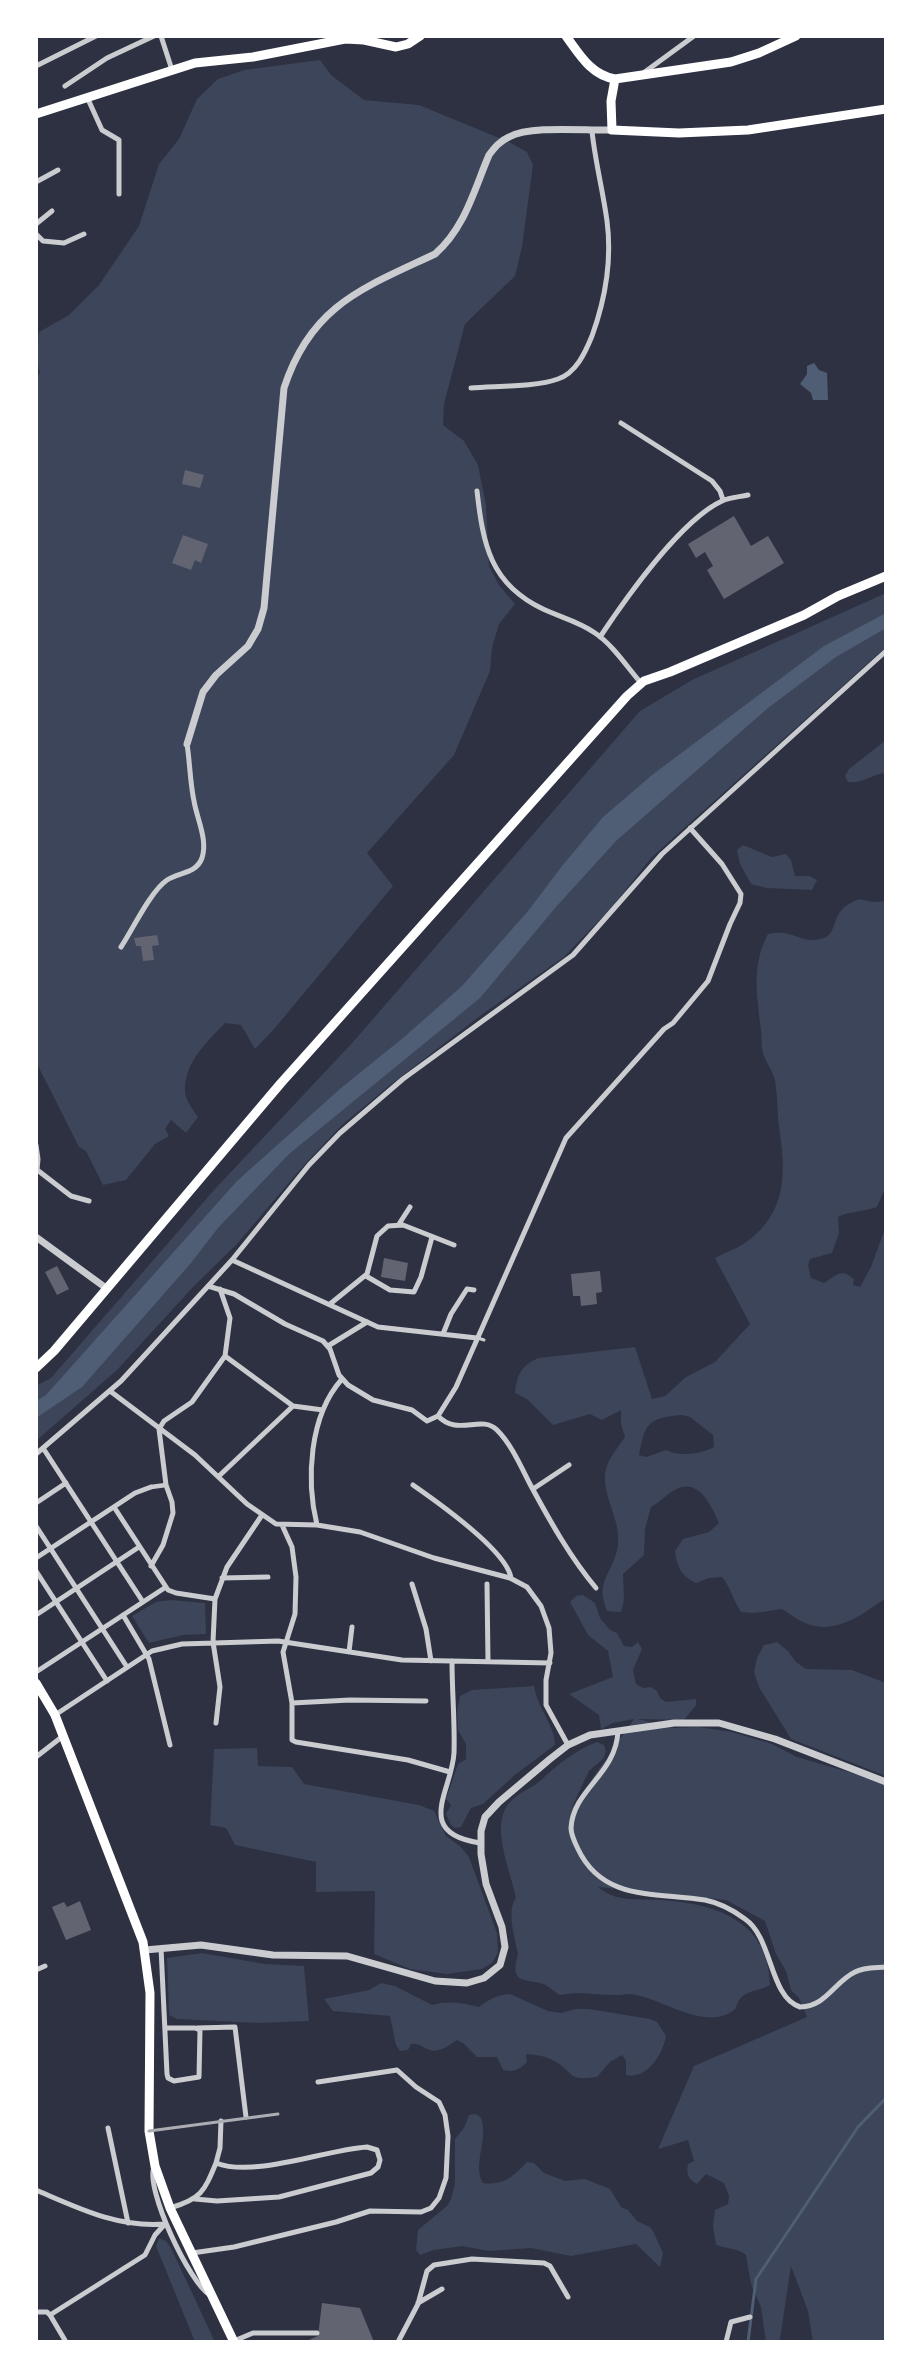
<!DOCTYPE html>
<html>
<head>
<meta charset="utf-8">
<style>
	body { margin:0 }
	#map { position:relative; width:922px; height:2378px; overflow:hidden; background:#2d3142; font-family:"Roboto Condensed",sans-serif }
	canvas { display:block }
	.frame { position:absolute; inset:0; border:38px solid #fff; pointer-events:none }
</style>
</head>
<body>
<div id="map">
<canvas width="922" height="2378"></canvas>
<div class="frame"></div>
</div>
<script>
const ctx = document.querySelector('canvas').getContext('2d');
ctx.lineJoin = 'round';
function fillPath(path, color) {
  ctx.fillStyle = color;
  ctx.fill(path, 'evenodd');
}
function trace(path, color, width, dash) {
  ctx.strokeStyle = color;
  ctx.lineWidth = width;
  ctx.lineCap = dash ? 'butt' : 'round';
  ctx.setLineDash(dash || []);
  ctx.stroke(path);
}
const green = new Path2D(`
	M320,60L331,75L364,100L419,105L509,142L527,152L533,165L522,247L515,276L465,324L444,404L443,425L464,441L478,465L486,505L489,566L499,585L515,604L499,624L492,648L490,671L454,755L367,853L393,886L275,1028L255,1049L241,1025L225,1023C208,1041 185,1062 185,1089C184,1099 193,1109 198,1117L186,1133L171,1120L165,1129L169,1136L155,1144L126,1180L103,1185L86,1151L79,1147L36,1062V378L40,373C36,358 36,347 39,332L69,315L99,285L139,226L159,164L179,139L197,99L218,79L244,70Z
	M886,593V647L652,857L612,907L564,957L484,1013L389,1086L342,1125L304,1165L237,1244L194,1286L117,1370L36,1441V1386L51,1378L214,1190L353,1042L640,711L692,680Z
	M886,740V773C872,774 863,784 848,782L845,776L849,769Z
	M743,845L772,857L786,854L791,860L795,876H810L817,880L812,890L766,888L751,884L740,864L737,850Z
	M859,899L873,902L886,901V1186L877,1207C864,1212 849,1211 838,1217L839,1233L832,1253L810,1259L808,1265L811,1278L824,1283C835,1276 841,1267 854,1279L853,1285L860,1287L871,1267L886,1226V1598C863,1614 835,1636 805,1623C797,1620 789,1613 782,1609L755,1613L741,1612C733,1600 731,1588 722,1577L709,1578L696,1583C681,1576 677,1567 675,1551L683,1539L709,1532L719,1523C711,1505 698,1475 673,1491C664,1496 661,1502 651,1507L645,1529L644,1555L623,1574L624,1600L621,1612L607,1611C594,1579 614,1574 618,1545C621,1520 603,1498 605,1474C606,1461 618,1447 625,1437L621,1424V1410L602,1420L590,1414L553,1425L527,1399L515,1393C517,1375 521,1365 539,1358L635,1347L652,1399L665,1396L686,1377L715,1362L750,1324L715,1258C726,1252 739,1248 749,1240C785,1212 786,1176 780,1134C777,1116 778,1099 775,1081C773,1071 766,1063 763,1053C761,1046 762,1037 761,1030C757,997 751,965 768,934C792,928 801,944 821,939C834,936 833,924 838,915C843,906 850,903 859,899ZM682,1415L690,1417L713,1435L714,1447C702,1454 678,1457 666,1450L646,1457L639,1455C645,1423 648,1418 682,1415Z
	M583,1595L595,1603L600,1618L610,1630L617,1633L624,1646L632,1647L638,1642L642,1649L633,1670L636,1684L643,1688L651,1687L657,1691L660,1698L666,1702L696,1699V1705L684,1720L638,1719L673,1728L698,1727L732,1732L772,1744L797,1757L886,1783V2342H813L808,2311L791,2266L780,2339L781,2342H766L761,2307L751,2284L746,2255C738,2248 727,2249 716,2245L713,2226L715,2210L728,2204L729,2196L724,2183L706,2174L697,2184C688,2179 686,2174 688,2164L694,2161L688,2140L658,2149L694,2066L807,2017L799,1998L791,1990L786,1971L776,1954L765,1921L726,1900L598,1887C617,1903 636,1898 659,1900C714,1903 769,1920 770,1985C757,1993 740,1989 736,2008C708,2035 660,1996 629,1994C624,1994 619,1996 614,1995C596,1995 578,1991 560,1995C554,1992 549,1986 543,1984C525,1978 509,1985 518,1954C515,1938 506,1910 516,1898C511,1871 488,1823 511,1801C519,1792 531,1789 540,1781C557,1765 575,1750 597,1742L604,1745L606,1751L604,1758L589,1771L571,1809L634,1719L613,1723L601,1729L599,1715L569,1694L613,1677L608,1651L588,1635L570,1602L576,1596Z
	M171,1600L205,1603L206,1634L183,1635L149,1643L132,1616L156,1602Z
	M777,1642L788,1651L796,1662L806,1669L852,1670L886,1683V1776L791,1739L759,1687L754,1672L757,1658L764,1645Z
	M534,1686C537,1707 556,1728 555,1745L516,1774L483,1804L471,1808L461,1827L455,1828L451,1825L446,1814L451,1805L446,1799L458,1764L466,1759V1744L458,1730L457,1711L460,1696L472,1690Z
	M257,1748L258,1766L292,1767L304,1784L419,1805L434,1811L446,1836L461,1847L469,1857L497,1933L498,1953L492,1963L482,1969L447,1974L410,1969L374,1954L375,1891L316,1892V1862L235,1845L226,1828L210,1825L214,1749Z
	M202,1953L265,1964L304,1966L309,2021L258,2023L177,2019L169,2015L167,1958Z
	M381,1983L395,1986L432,2005C450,2000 462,2003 479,2007C488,2000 499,1994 510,1994L548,2011L561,2013L575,2009H589L650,2019L657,2022L666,2036C663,2054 647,2080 626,2075V2061L622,2055L610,2062L597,2077C565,2081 576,2073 554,2061C546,2056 536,2055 526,2054L527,2062C520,2069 514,2073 503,2070L497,2057H477L463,2043L457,2040C449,2045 440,2053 430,2050C423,2048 420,2043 411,2044L408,2050L400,2051L396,2045L390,2016L333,2011L324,1999L369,1990Z
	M476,2114L481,2118C489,2139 472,2165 483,2183C503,2186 514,2176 527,2162L534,2163L544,2173L565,2181L585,2179L610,2189L621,2207L628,2210L637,2221L650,2227L654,2233L663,2253L660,2267L636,2244L571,2256L531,2248L489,2251L462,2246L434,2250L420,2255L416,2250L418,2230L447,2206L451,2199L455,2183V2139L464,2128L469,2115Z
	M159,2238L166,2241L171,2248L215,2342H195L156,2246Z`);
const water = new Path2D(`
	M814,363L819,370L827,373L828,400H813L811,393L800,384L807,374V366Z
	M886,613V628L836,657L768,708L616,841L556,907L480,998L289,1154L218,1228L191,1263L82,1387L36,1418V1401L46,1395L237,1181L341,1088L403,1038L462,986L528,911L562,866L603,817L652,775L824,646Z`);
const stream = new Path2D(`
	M748,2342L756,2279L858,2127L886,2098`);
const building = new Path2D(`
	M185,470L204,475L200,488L182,484Z
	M734,516L751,546L768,536L784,563L724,599L707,570L713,566L705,552L696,558L688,544Z
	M183,535L208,544L201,563L195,560L191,570L172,563Z
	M157,935L159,945L152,946L154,960L143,961L141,946H136L134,938Z
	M384,1258L408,1263L405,1281L381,1277Z
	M57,1266L69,1289L57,1295L45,1272Z
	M600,1271L602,1292L596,1293L597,1304L581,1306L580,1296H573L571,1274Z
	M80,1901L91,1930L66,1940L52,1907L64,1902L67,1907Z
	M322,2303L360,2308L374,2342H304L318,2336Z`);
const service = new Path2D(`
	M478,1338L484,1340`);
const pedestrian = new Path2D(`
	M151,1487L166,1485`);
const minor = new Path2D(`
	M161,36L172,70
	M36,66L96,36
	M642,74L694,36
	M65,86L107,58L154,36
	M87,97L102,130L119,140V194
	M36,182L58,170
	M36,224L52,211
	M36,234L43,241L64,243L84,234
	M471,388C495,386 537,387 558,379C576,373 585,353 592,336C605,300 612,259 607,221C603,191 595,161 592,131
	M621,423L712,481L720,491L723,500
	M477,491C483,544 490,584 543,609C560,617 580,622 595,633C613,645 627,667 641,683
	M600,637C626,598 681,520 722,501C730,497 740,497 748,495
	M121,947C133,929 150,892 167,880C179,872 196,874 202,858C208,840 197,819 194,801C190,783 190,763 187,744
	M36,1145L38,1159L37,1170
	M36,1169L71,1196L89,1201
	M399,1224L410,1207
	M232,1260L378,1327L477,1338
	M366,1276L390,1290L414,1292L421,1277L432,1237
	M208,1286L234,1294L285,1324L323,1341L330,1349L339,1375L348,1385L373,1400L412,1410L427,1421L438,1416L456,1387L566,1138L664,1029L673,1023L708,981L730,924L740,903L741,894L722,864L690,828
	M330,1304L367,1274L377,1236L388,1226L403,1225L454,1245
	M443,1334L451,1314L467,1289L474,1290
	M328,1346L367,1322
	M225,1356L293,1406L323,1410
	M110,1391L195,1455L247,1504L276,1524L317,1525L360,1532L434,1558L510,1578L527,1587L541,1606L549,1628L551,1653L546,1680V1705L568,1745
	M438,1416C458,1437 481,1414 497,1430C512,1445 521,1467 531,1486C550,1521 570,1557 596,1588
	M43,1448L143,1602
	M36,1454L121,1381L232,1260L309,1165L340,1133L403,1079L573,955L662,854L886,651
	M219,1476L293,1406
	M413,1485C436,1501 507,1551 511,1578
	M533,1489L569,1465
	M36,1503L66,1483
	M114,1507L168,1590L176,1593L215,1599
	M282,1525L292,1547L296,1577L295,1614L283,1652L292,1703V1740L296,1742L408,1760L450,1772
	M317,1525C306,1480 309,1416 342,1379
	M36,1526L127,1667
	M36,1558L135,1493L151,1487
	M151,1566L163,1545L173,1513L172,1502L166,1485L159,1429L164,1421L192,1402L225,1356L230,1318L220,1289
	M36,1571L107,1681
	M222,1578L268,1577
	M412,1584L426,1629L431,1661
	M487,1584L488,1661
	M36,1615L139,1547
	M123,1615L149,1659L170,1745
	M349,1652L352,1627
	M452,1661C452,1692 455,1723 454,1753C452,1791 413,1833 480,1843
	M36,1672L166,1587
	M292,1703L350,1700L426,1701
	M55,1715L152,1651L182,1644L278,1641L402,1660L550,1663
	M216,1723L220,1687L213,1642L215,1599L227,1567L262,1515
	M618,1731C616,1775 573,1789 571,1828C571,1835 575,1843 578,1849C603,1902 657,1892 705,1900C720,1903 733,1910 745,1919C773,1938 769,1997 800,2007C827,2006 834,1982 855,1972C864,1967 876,1968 886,1967
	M36,1757L63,1736
	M161,1948L167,2074L168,2078L174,2081L199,2077L200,2030L195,2028H166
	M36,1970L45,1966
	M197,2028L235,2027L246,2117
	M108,2128L128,2223
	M216,2163L220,2148L221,2121
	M154,2167C145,2189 190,2284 210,2295
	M36,2190C78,2208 118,2228 165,2224
	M170,2208C201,2199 204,2192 216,2163C254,2178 324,2150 367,2147L377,2150L380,2160L378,2167L371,2173L279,2197L217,2201L195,2199
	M192,2253L234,2247L336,2222L370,2211L421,2212L431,2208L439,2198L446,2178L448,2136L445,2115L439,2102L416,2087L397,2070L318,2082
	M418,2303L442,2289
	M36,2312H47L50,2315L145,2255L155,2235L165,2224
	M50,2315L66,2342
	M234,2341L253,2333H317
	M398,2342L418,2304L427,2271L434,2265L472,2259L544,2263L550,2266L568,2297
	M726,2342L731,2322L750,2317`);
const tertiary = new Path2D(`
	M187,744L203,692L216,675L248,646L258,629L264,608L284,388C311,305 363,288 435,254C465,228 474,190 489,155C495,147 500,141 509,137C531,125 586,131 612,130
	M36,1237L106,1288
	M145,1950L201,1945L273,1955L347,1956L435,1981L467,1983L484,1978L500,1965L505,1947L502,1927L486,1884L481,1854V1831L485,1817L499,1802L550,1759L568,1745L590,1735L674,1723H719L775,1739L886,1782`);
const secondary = new Path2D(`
	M566,36C580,55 591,75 615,79L731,62L759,53L796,36
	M615,79L611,101L612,130L679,133L748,130L886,109
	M36,114L195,63L253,57L345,39L364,40L396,47L408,44L420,36
	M36,1368L54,1351L281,1083L627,696L644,681L670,672L804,615L838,596L886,576
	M36,1683L55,1715L143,1942L150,1993L149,2131L155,2166L170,2208L234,2342`);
const rail = new Path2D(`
	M149,2131L278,2114`);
fillPath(green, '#3c4559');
fillPath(water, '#4f5d75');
trace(stream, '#4f5d75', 3);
fillPath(building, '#626471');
trace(service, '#caccd0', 3);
trace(pedestrian, '#caccd0', 4.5);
trace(minor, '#caccd0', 5);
trace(tertiary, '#caccd0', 7);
trace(secondary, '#fff', 9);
trace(rail, '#abadb3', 3);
</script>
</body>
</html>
